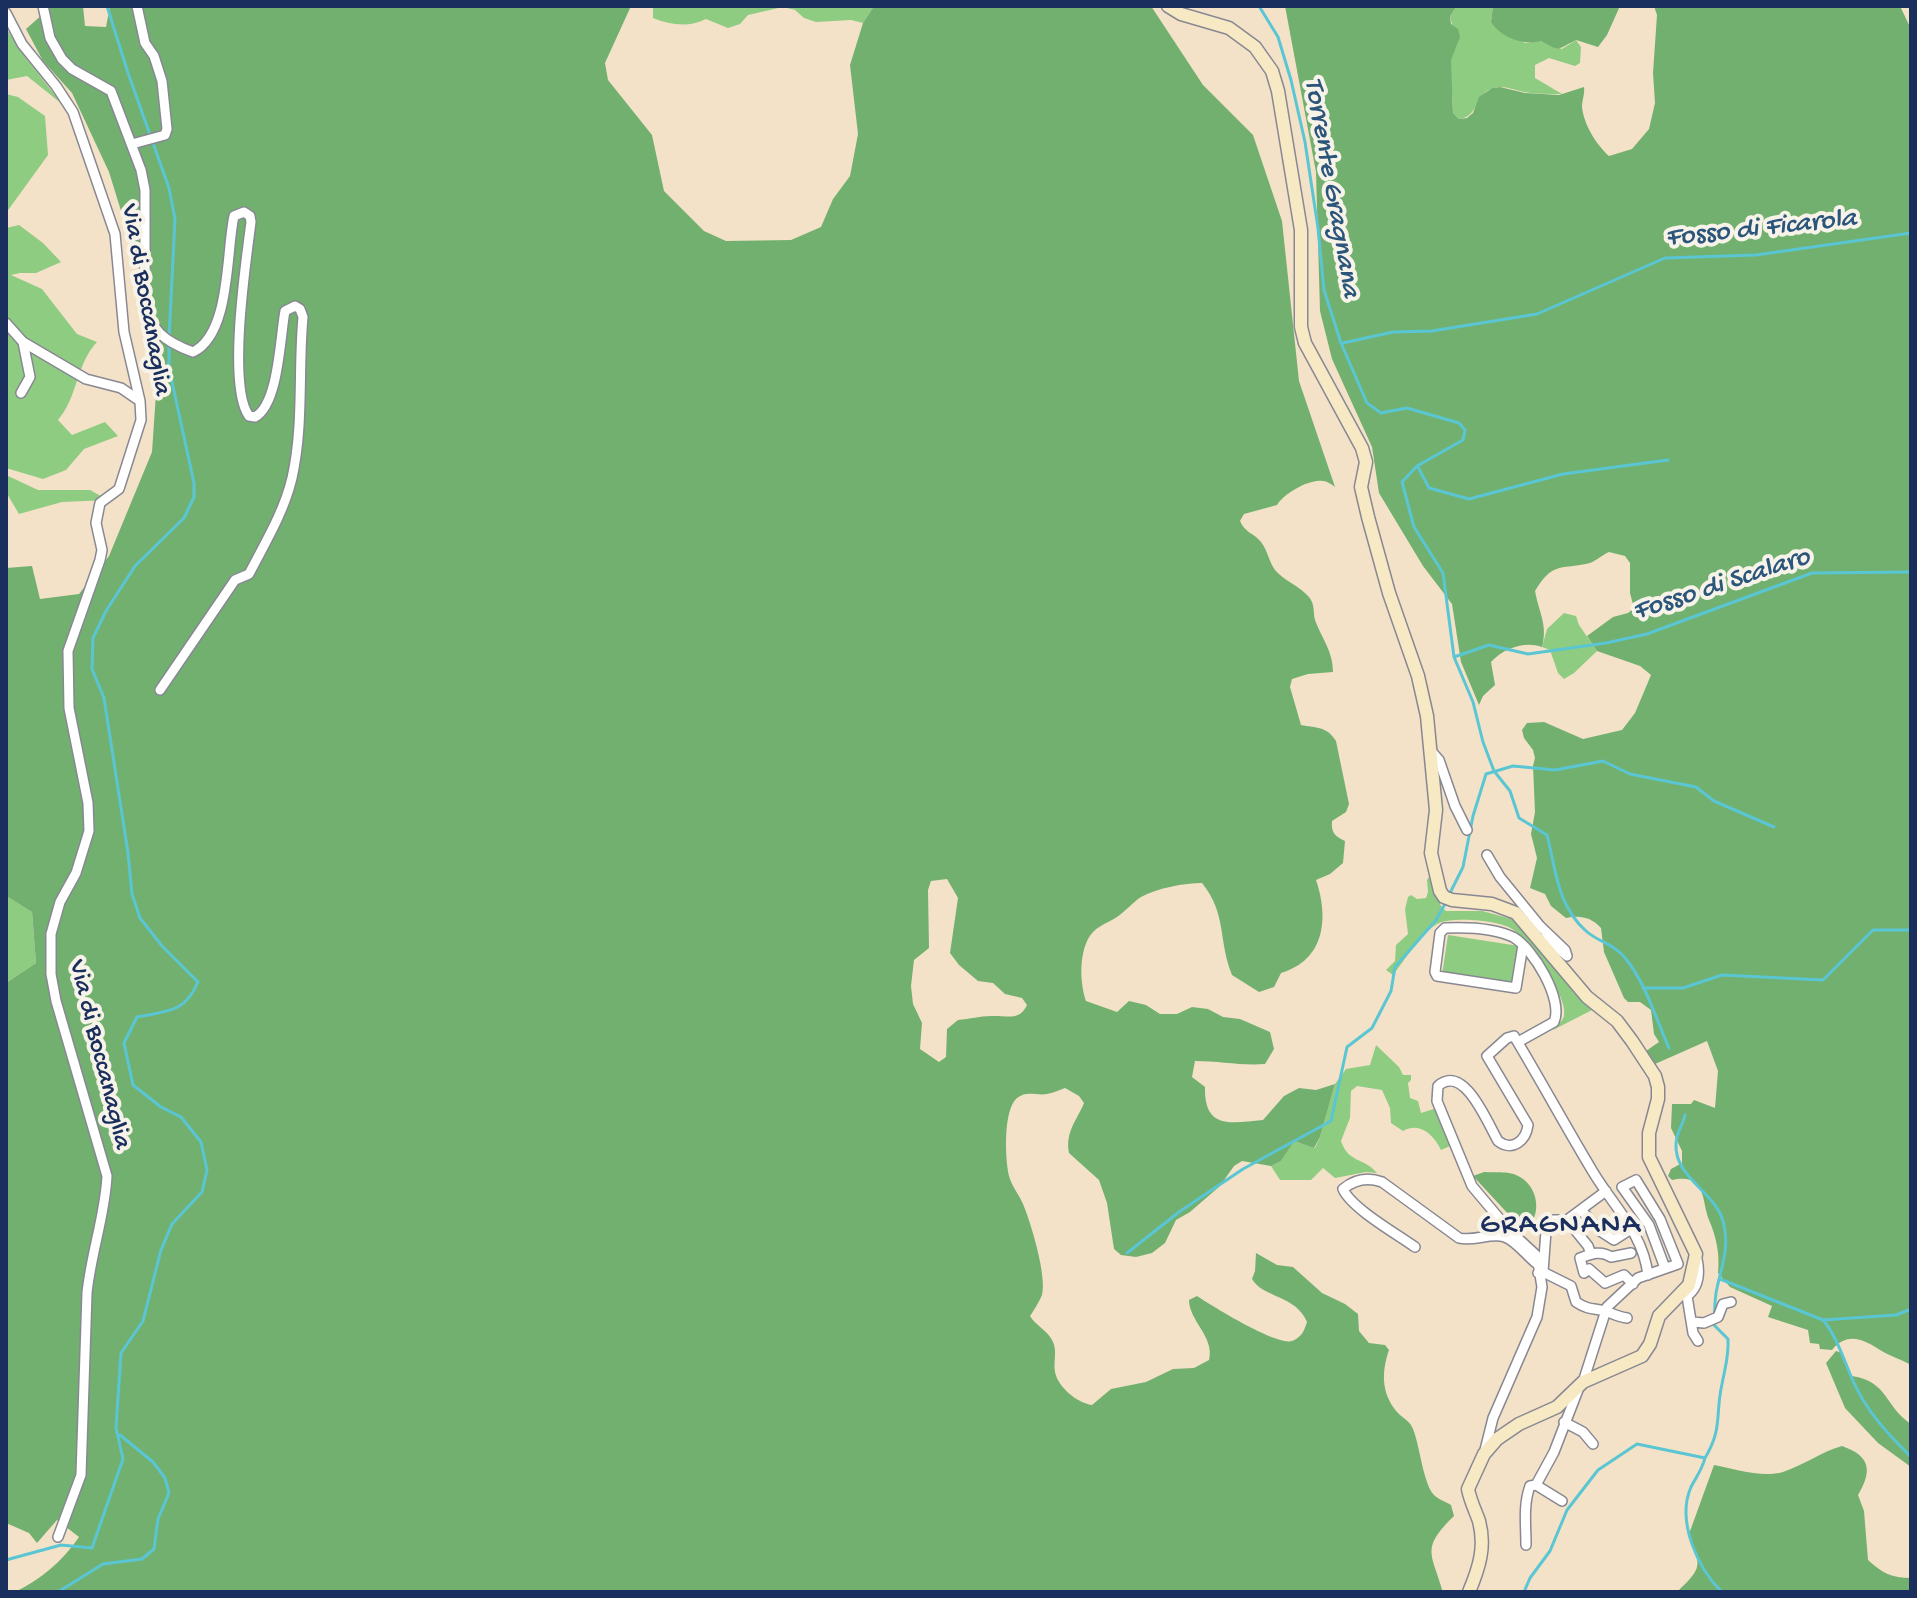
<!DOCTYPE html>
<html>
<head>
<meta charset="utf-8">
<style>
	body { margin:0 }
	#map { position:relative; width:1917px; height:1598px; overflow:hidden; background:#f4e2c8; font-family:"Gochi Hand",sans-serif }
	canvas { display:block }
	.frame { position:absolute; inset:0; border:8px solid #1b2f5e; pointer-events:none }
</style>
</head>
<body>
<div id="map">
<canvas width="1917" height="1598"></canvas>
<div class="frame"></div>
</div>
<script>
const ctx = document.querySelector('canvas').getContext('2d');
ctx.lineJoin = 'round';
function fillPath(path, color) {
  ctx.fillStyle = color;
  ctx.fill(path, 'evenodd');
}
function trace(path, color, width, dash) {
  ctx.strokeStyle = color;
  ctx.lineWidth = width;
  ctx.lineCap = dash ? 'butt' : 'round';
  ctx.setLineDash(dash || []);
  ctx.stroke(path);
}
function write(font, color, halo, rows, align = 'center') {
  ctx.font = font + ' "Gochi Hand",sans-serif';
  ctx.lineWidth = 8;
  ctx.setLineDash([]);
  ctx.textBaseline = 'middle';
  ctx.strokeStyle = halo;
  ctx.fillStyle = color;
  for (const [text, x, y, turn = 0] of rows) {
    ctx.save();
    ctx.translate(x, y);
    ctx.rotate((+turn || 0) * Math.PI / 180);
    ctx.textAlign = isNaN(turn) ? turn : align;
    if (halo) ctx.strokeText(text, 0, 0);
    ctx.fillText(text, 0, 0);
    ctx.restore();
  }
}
const green = new Path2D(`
	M653,6H874L863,23L851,20L816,22L804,18L795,10L783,7L748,15L740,24L728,28L706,19C688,28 671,25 653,18Z
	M1457,6H1493L1491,22L1525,43L1541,41L1562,49L1576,40L1581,47L1580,63L1575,66L1549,58L1535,65V78L1562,94C1550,94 1536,94 1524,92C1514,90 1504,85 1493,88C1474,94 1479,117 1459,119L1453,113C1455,92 1443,64 1457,45L1450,16Z
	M6,28L25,57L62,104L27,76L6,80Z
	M6,94L18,97L45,116L48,155L6,213Z
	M19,225L43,243L61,262L36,273H20L11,275L42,289L77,334L97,342C76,364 78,397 58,420L72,435L105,422L118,436L84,449L66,470L43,479L6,468V228Z
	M6,475L38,490H90L108,500L62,502L19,514L6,492Z
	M1564,613L1576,616L1579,625L1597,651L1574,673L1564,679L1558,673L1550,650L1542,647L1547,629Z
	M1429,877L1441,906L1446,911H1482L1512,919L1521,925L1552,961L1574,993L1594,1009L1553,1030C1556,1026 1563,1021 1564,1016C1569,997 1529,944 1515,931C1503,920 1452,916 1437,924C1421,933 1405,960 1393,975L1386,970L1395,961L1396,945L1408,934L1405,909L1408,897L1411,895L1417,899L1426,898L1428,892L1427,880Z
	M6,896L32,912L36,963L6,983Z
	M1448,935L1519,946L1513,985L1442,975Z
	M1376,1045L1399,1067L1403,1075H1411V1080L1408,1083L1410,1098L1418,1101L1421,1113L1437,1108L1450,1146L1441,1150C1434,1135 1420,1121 1403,1131L1391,1123L1390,1108L1382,1090L1357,1086L1351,1091L1350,1118L1341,1141C1348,1163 1365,1158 1377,1173L1366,1172L1335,1178L1323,1168L1311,1180H1280L1271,1166L1281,1161L1293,1141L1315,1148L1320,1137L1335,1084L1346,1069L1370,1065Z`);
const forest = new Path2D(`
	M52,6H83L85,26L106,27L110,6H631L605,63L608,80L652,135L664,191L704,231L726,241L791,240L821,227L833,199L850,176L858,134L850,65L863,23L874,6H1151L1203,85L1253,135L1282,221L1299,381L1335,487C1331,484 1327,481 1323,481C1310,478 1283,494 1277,505L1244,514L1240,521C1245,533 1254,533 1261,542C1268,551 1269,562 1275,570C1284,581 1300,586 1309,597C1315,604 1313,612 1315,620C1322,639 1333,651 1333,672L1308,674L1292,679L1290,687L1301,725C1316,728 1327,726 1336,741L1349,804L1346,812L1332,821C1331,833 1335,836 1345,841L1343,863L1330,874L1316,880C1329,918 1325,960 1281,973L1274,987L1259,992L1232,975C1218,940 1227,914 1202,883C1184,883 1158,888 1141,897C1133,902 1126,911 1117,917C1106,924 1094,927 1088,939C1079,957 1080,983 1086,1001L1117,1012L1129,1001L1146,1005L1160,1014H1177L1192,1007L1208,1009L1223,1017L1240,1019L1270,1032L1274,1049L1265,1064C1242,1066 1219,1061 1195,1061L1192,1077L1205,1087C1204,1130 1231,1123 1263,1120L1284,1096L1299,1088L1316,1090L1335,1084L1320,1137L1314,1148L1294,1141L1281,1161L1271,1166L1242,1161L1234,1166L1220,1186L1190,1212L1176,1220L1165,1243L1152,1253L1136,1257L1121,1255L1114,1249L1107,1203L1099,1180L1069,1153C1065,1132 1077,1120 1084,1103L1079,1096L1065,1088C1059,1090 1053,1093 1047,1094C1036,1096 1027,1090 1017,1098C1003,1110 1005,1159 1009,1176C1012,1187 1019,1194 1023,1204C1031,1223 1047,1276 1042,1295C1039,1302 1034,1310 1030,1316C1036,1326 1047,1330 1052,1340C1058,1350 1053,1361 1055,1372C1058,1387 1077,1403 1092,1405L1111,1389L1146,1382L1173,1369L1194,1368L1209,1360C1215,1337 1189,1321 1189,1300L1197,1296C1212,1306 1277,1346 1292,1341C1302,1337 1304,1331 1307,1322C1296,1295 1263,1298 1252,1279L1255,1271L1256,1253L1277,1265L1293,1267L1322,1293L1345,1304L1358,1314L1359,1331L1369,1343L1385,1345L1389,1350C1381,1373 1381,1396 1400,1415C1406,1420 1410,1422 1413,1429C1420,1446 1423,1483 1434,1495C1438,1499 1446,1502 1451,1505L1454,1516C1420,1549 1432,1553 1443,1592H15C41,1579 62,1562 79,1537L57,1520L37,1543L29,1533L6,1523V983L36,963L32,912L6,896V568L32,566L40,599L79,594L109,556L152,452L157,379L146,292L109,172L72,93L43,61L26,29ZM947,879L958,898L950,953L959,965L978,981L993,983L1005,994L1022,998L1027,1005C1019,1022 1006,1015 991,1016C980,1016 969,1019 958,1020L947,1029L946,1057L939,1062L920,1049L922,1023L913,1004L911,986L914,960L929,948L928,890L931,881Z
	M1285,6H1457L1450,16L1451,24L1458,29L1460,37L1451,60L1453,113L1459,119L1467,118L1473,113L1479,97L1492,88L1500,87L1525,93L1559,95L1584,87C1585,94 1582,100 1582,107C1584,125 1596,144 1609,156L1632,149L1649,129L1655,103L1653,73L1657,15L1654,6H1900L1911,29V1365C1901,1359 1889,1356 1880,1350C1864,1340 1848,1331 1832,1350L1820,1349L1819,1344L1810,1343L1808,1330L1768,1317L1772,1306L1730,1287L1718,1273C1720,1253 1716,1236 1709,1220C1701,1200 1707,1173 1672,1180L1668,1176L1671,1169L1682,1163V1151L1671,1128L1672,1104H1691L1694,1100L1715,1108L1718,1071L1707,1041L1655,1064L1646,1051L1659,1042L1654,1034L1651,1010L1640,1002H1628L1624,998L1604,952L1601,928C1591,917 1580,915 1566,918L1551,906L1545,894L1530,888L1537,858L1531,834L1535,812L1533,766L1535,758L1533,750L1524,738L1522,730L1527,723L1544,722L1583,739L1622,730L1635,713L1651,675L1640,666L1597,651L1587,636L1613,617L1628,613L1634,608L1630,593V563L1625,556L1609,552C1602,555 1594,563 1586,564C1559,569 1552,563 1535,591C1539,613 1548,625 1542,647C1525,641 1504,648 1491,662L1495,685L1483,696L1479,705L1461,662L1452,604L1423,566L1379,493L1372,447L1332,359L1320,311L1316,172Z
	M1493,6H1620L1607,35L1598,47L1576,40C1556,50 1561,52 1541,41C1524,46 1501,38 1491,22Z
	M1484,1172C1494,1173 1507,1171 1516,1175C1539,1184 1544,1218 1523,1231L1515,1229L1511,1217L1473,1176Z
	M1836,1351L1842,1353L1852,1376C1889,1382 1884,1406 1911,1424V1467L1878,1443L1845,1408L1826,1363Z
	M1842,1446C1870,1456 1873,1470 1858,1495L1864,1511L1868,1560C1882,1573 1892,1578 1911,1578V1592H1677C1703,1567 1701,1567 1689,1534L1714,1465C1736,1469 1761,1478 1783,1472C1804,1465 1821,1452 1842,1446Z`);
const stream = new Path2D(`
	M107,6L128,73L169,188L175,219L169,338
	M1259,6L1278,37L1291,80L1305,142L1318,228L1324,290L1341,343L1367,403L1381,413L1407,408L1459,423L1465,430L1463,440L1417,466L1402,482L1414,527L1443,573L1454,657L1473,702L1483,742L1494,771L1510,791L1519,818L1547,835C1556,870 1557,905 1586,931C1598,942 1615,944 1626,959C1646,984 1656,1019 1669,1048
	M1343,343L1393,332L1432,331L1537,314L1665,258L1756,255L1911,233
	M1418,467L1429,488L1469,499L1563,474L1668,460
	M1454,657L1489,645L1528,654L1606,643L1647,634L1812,573L1911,572
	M1449,895L1463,867L1473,816L1486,774L1513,766L1555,770L1603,761L1630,774L1696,787L1714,801L1774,827
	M1643,988H1683L1722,975L1823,980L1873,930H1911
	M1127,1253L1179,1212L1243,1169L1331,1121L1347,1047L1372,1028L1391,991L1395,967L1436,920L1446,902
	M1720,1279L1823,1320L1896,1315L1911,1309
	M1824,1321C1838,1339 1844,1361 1854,1383C1868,1413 1888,1434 1911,1457
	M1705,1458C1702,1470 1696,1477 1691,1487C1676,1521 1698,1569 1722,1592
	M6,1560L61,1545L92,1548L123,1459L116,1428L121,1353L143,1321L161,1250L172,1224L202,1192L207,1170L201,1142L181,1117L161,1107L133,1085L124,1043L137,1017C167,1011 185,1013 198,982L162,946L140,918L132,894L128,853L104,698L92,669L93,638L106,611L135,566L184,518L194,497V483L169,368V346
	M58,1592L103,1564L142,1559L154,1549L158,1519L169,1493L165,1478L153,1462L120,1435
	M1524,1592L1530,1578L1550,1551L1567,1510L1598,1470L1637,1444L1705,1458C1723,1428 1715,1415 1722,1384C1725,1368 1729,1356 1728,1339L1714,1325C1715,1313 1714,1300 1717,1288C1722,1265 1730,1246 1723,1221C1715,1192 1674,1177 1676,1144C1676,1133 1683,1125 1685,1115`);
const minor = new Path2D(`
	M43,6L50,38L62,59L72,69L111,91L141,170L145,190V300C149,330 165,342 193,352C231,334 226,251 234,216L244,212L250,216L251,222C246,262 227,386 249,416L255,417C279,404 280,336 285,311L295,306L300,309L303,317C298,370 304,425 292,478C284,512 265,543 249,574L235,580L160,690
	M6,13L22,44L56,86L73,112L115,234L124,332L140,401L141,420L119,489L100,503L96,523L102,550L100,560L68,651L69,708L88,803L89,831L76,873L60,902L51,934V974L56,1001L107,1176C105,1216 91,1253 87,1293L81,1475L58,1537
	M132,144L165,135L167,129L162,81L154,56L145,43L137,6
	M6,323L23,342L86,379L121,388L140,401
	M21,393L30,377L23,342
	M1431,751L1439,760L1455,806L1467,830
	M1487,855L1500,877L1540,926L1565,950L1567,956L1547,938L1541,940
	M1518,1042L1554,1022C1564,1000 1533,948 1513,937C1494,928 1466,927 1445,928L1440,933L1435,972L1437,976L1516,988L1523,945
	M1582,1211L1600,1231L1614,1240L1631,1229
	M1567,1220L1588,1246L1591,1254
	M1415,1247C1397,1234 1351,1208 1343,1189C1355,1179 1368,1177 1382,1182L1459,1238C1474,1242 1491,1232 1505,1237C1516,1241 1527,1256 1536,1263
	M1631,1253L1611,1257C1601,1250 1591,1254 1580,1258L1584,1273L1589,1269L1605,1283L1624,1275L1633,1284
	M1697,1259C1700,1273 1699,1287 1687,1296L1693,1333L1698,1341
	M1543,1272L1571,1286L1576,1302C1591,1312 1596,1307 1608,1312C1615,1315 1620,1317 1627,1318
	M1538,1273L1543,1272L1546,1231L1553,1220H1567L1606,1191
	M1693,1322L1704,1323L1718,1317L1723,1304L1731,1302
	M1583,1382L1607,1307L1638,1278L1678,1264L1660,1219L1636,1180L1622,1187L1649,1225L1665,1268
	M1564,1422L1583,1432L1593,1444
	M1485,1450L1493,1418L1537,1317L1542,1287L1537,1256L1509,1230L1472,1186L1437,1101L1438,1086C1464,1063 1487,1122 1498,1141C1512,1152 1526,1141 1528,1125L1487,1056L1507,1038L1514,1036C1541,1081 1566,1127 1593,1172C1614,1207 1643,1233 1648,1275
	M1536,1485L1562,1501
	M1526,1545C1526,1525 1523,1505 1530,1486L1536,1485L1554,1452L1578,1390`);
const secondary = new Path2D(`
	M1168,6L1181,14L1229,28L1255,47L1272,71L1278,91L1301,230V327L1305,343L1362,448L1366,462L1361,487L1368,517L1389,593L1418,676L1427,716L1436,810L1431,853L1440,891L1444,897L1452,900L1492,904L1516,913L1587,997L1617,1021L1632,1041L1655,1076L1658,1087V1099L1649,1133V1157L1696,1254L1689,1285L1659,1316L1650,1344L1642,1356L1583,1382L1557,1407L1519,1424L1497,1439L1484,1454L1468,1489C1470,1500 1475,1510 1479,1521C1486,1547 1479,1568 1469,1592`);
const streetNames = [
	["Via di Boccanaglia",144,300,80],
	["Via di Boccanaglia",98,1055,76]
];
const waterNames = [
	["Torrente Gragnana",1330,188,80],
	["Fosso di Ficarola",1761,230,-6],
	["Fosso di Scalaro",1722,586,-18]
];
const quarterNames = [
	["GRAGNANA",1561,1227]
];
fillPath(green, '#8ecc82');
fillPath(forest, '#72b070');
trace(stream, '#5ac6d3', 3);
trace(minor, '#888893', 12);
trace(secondary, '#888893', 15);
trace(minor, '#fff', 9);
trace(secondary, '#f6e9c3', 12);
write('26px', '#1b2f5e', '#f7f3e8', streetNames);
write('italic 28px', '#2b557b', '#f7f3e8', waterNames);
ctx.letterSpacing = '2px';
write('30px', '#1b2f5e', '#f7f3e8', quarterNames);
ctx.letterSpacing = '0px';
</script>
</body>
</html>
